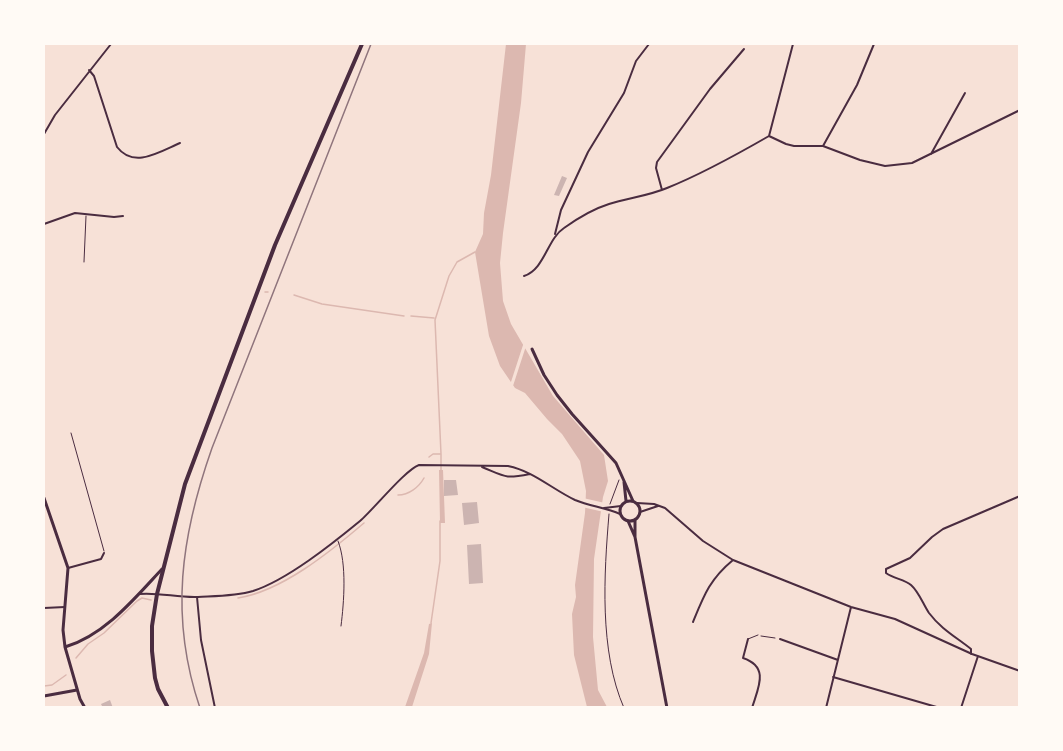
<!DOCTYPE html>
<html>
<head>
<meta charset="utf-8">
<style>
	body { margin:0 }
	#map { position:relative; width:1063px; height:751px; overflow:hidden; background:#f7e1d7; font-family:"Roboto Serif",serif }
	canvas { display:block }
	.frame { position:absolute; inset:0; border:45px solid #fffaf5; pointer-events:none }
</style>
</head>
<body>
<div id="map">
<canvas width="1063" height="751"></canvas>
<div class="frame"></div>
</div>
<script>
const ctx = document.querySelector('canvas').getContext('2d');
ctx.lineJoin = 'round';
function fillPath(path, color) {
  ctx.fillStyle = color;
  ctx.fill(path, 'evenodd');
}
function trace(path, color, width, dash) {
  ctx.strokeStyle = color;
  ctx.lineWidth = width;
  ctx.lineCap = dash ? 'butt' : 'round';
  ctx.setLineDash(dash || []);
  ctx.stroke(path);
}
const water = new Path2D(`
	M506,44H526L521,103L503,233L500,263L503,301L511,324L553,396L604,455L608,481L603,497L594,559L593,637L598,690L607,707H587L574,655L572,614L576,597L575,585L585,513L586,491L580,461L562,434L547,419L525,393L515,388L500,366L489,336L475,252L483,234L484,213L491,175Z
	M439,470H443L445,523H440Z
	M432,623L429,654L412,707H405L424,653L429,624Z`);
const pier = new Path2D(`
	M524,342L526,346L512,389L510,385Z
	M583,498L605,503L604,512L582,507Z`);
const stream = new Path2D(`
	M265,292H268
	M294,295L322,304L404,316
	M411,316L434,318
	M441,454V471
	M429,457L433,454H441L435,320L449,276L457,262L475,252
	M398,495C409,495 419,487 424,478
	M238,598C282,591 330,552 364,523
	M431,623L440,561V521
	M76,658L88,644L104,633L137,601L142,598L151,600
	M44,686L52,685L66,675`);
const building = new Path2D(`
	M562,176L567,178L559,196L554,195Z
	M444,480H456L458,495L444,496Z
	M477,502L479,523L464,525L462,503Z
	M481,544L483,583L469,584L467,545Z
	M110,700L113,708H103L101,704Z`);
const path = new Path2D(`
	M610,504L619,480
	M609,514C604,574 599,651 624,708
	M761,636L775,638`);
const service = new Path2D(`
	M84,262L86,216
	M71,433L104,551
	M338,541C347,564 344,602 341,626
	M748,639L758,635`);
const minor = new Path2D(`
	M89,70L94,76L117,147C134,169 159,152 180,143
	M44,134L55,115L111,44
	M769,136L793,44
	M823,146L857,85L874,44
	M931,154L965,93
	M662,190L656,168L657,162L710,89L744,49
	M44,224L75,213L114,217L123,216
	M555,234L561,210L588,152L624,93L636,61L649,44
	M524,276C545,269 547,239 564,228C578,218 593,209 609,204C628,198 648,196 667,188C702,174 736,155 769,136L786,144L794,146H823L860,160L885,166L912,163L1020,110
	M482,467C506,477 504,479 530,474
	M637,503L654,504L665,508L703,541L733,560L851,607L895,619L972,654L1020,671
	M604,508L621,506
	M640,512L658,506
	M68,568L101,559L104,553
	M139,594C159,592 178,598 198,597C216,596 236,596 253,591C287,580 332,544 360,521C374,509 405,470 419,465L508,466C533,471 552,489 575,500C590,506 606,508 620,514
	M197,597L201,640L215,708
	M44,608L65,607
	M693,622C704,595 710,579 733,560
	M748,639L743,658C770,667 758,688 752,708
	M780,639L838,660
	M971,654V649C956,637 941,629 929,613C923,604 919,592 911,585C904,579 894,579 886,573V569L910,558L932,537L943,529L1020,496
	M833,677L940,708
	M826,708L851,607
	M961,708L978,656`);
const tertiary = new Path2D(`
	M44,498L68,568L63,630L65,647L80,699L85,708
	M65,647C105,635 135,598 162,569
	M44,696L77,690`);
const secondary = new Path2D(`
	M532,349L544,375L557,395L572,414L616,463L633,501
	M624,482L626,501
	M620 511a10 10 0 1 1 20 0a10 10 0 1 1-20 0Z
	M635,520V537L667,708
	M628,521L635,537`);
const primary = new Path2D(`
	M168,708L158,689L155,678L152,651V626L157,594L185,484L275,245L362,44`);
const rail = new Path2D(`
	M200,708C169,617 181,536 212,448L371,44`);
fillPath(water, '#dcb8b0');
fillPath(pier, '#f7e1d7');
trace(stream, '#dcb8b0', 1.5);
fillPath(building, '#ccb4b1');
trace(path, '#4a2c40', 1);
trace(service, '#4a2c40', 1);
trace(minor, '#4a2c40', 2);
trace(tertiary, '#4a2c40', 3);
trace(secondary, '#4a2c40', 3);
trace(primary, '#4a2c40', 4);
trace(rail, '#8f747c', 1.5);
</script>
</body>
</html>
